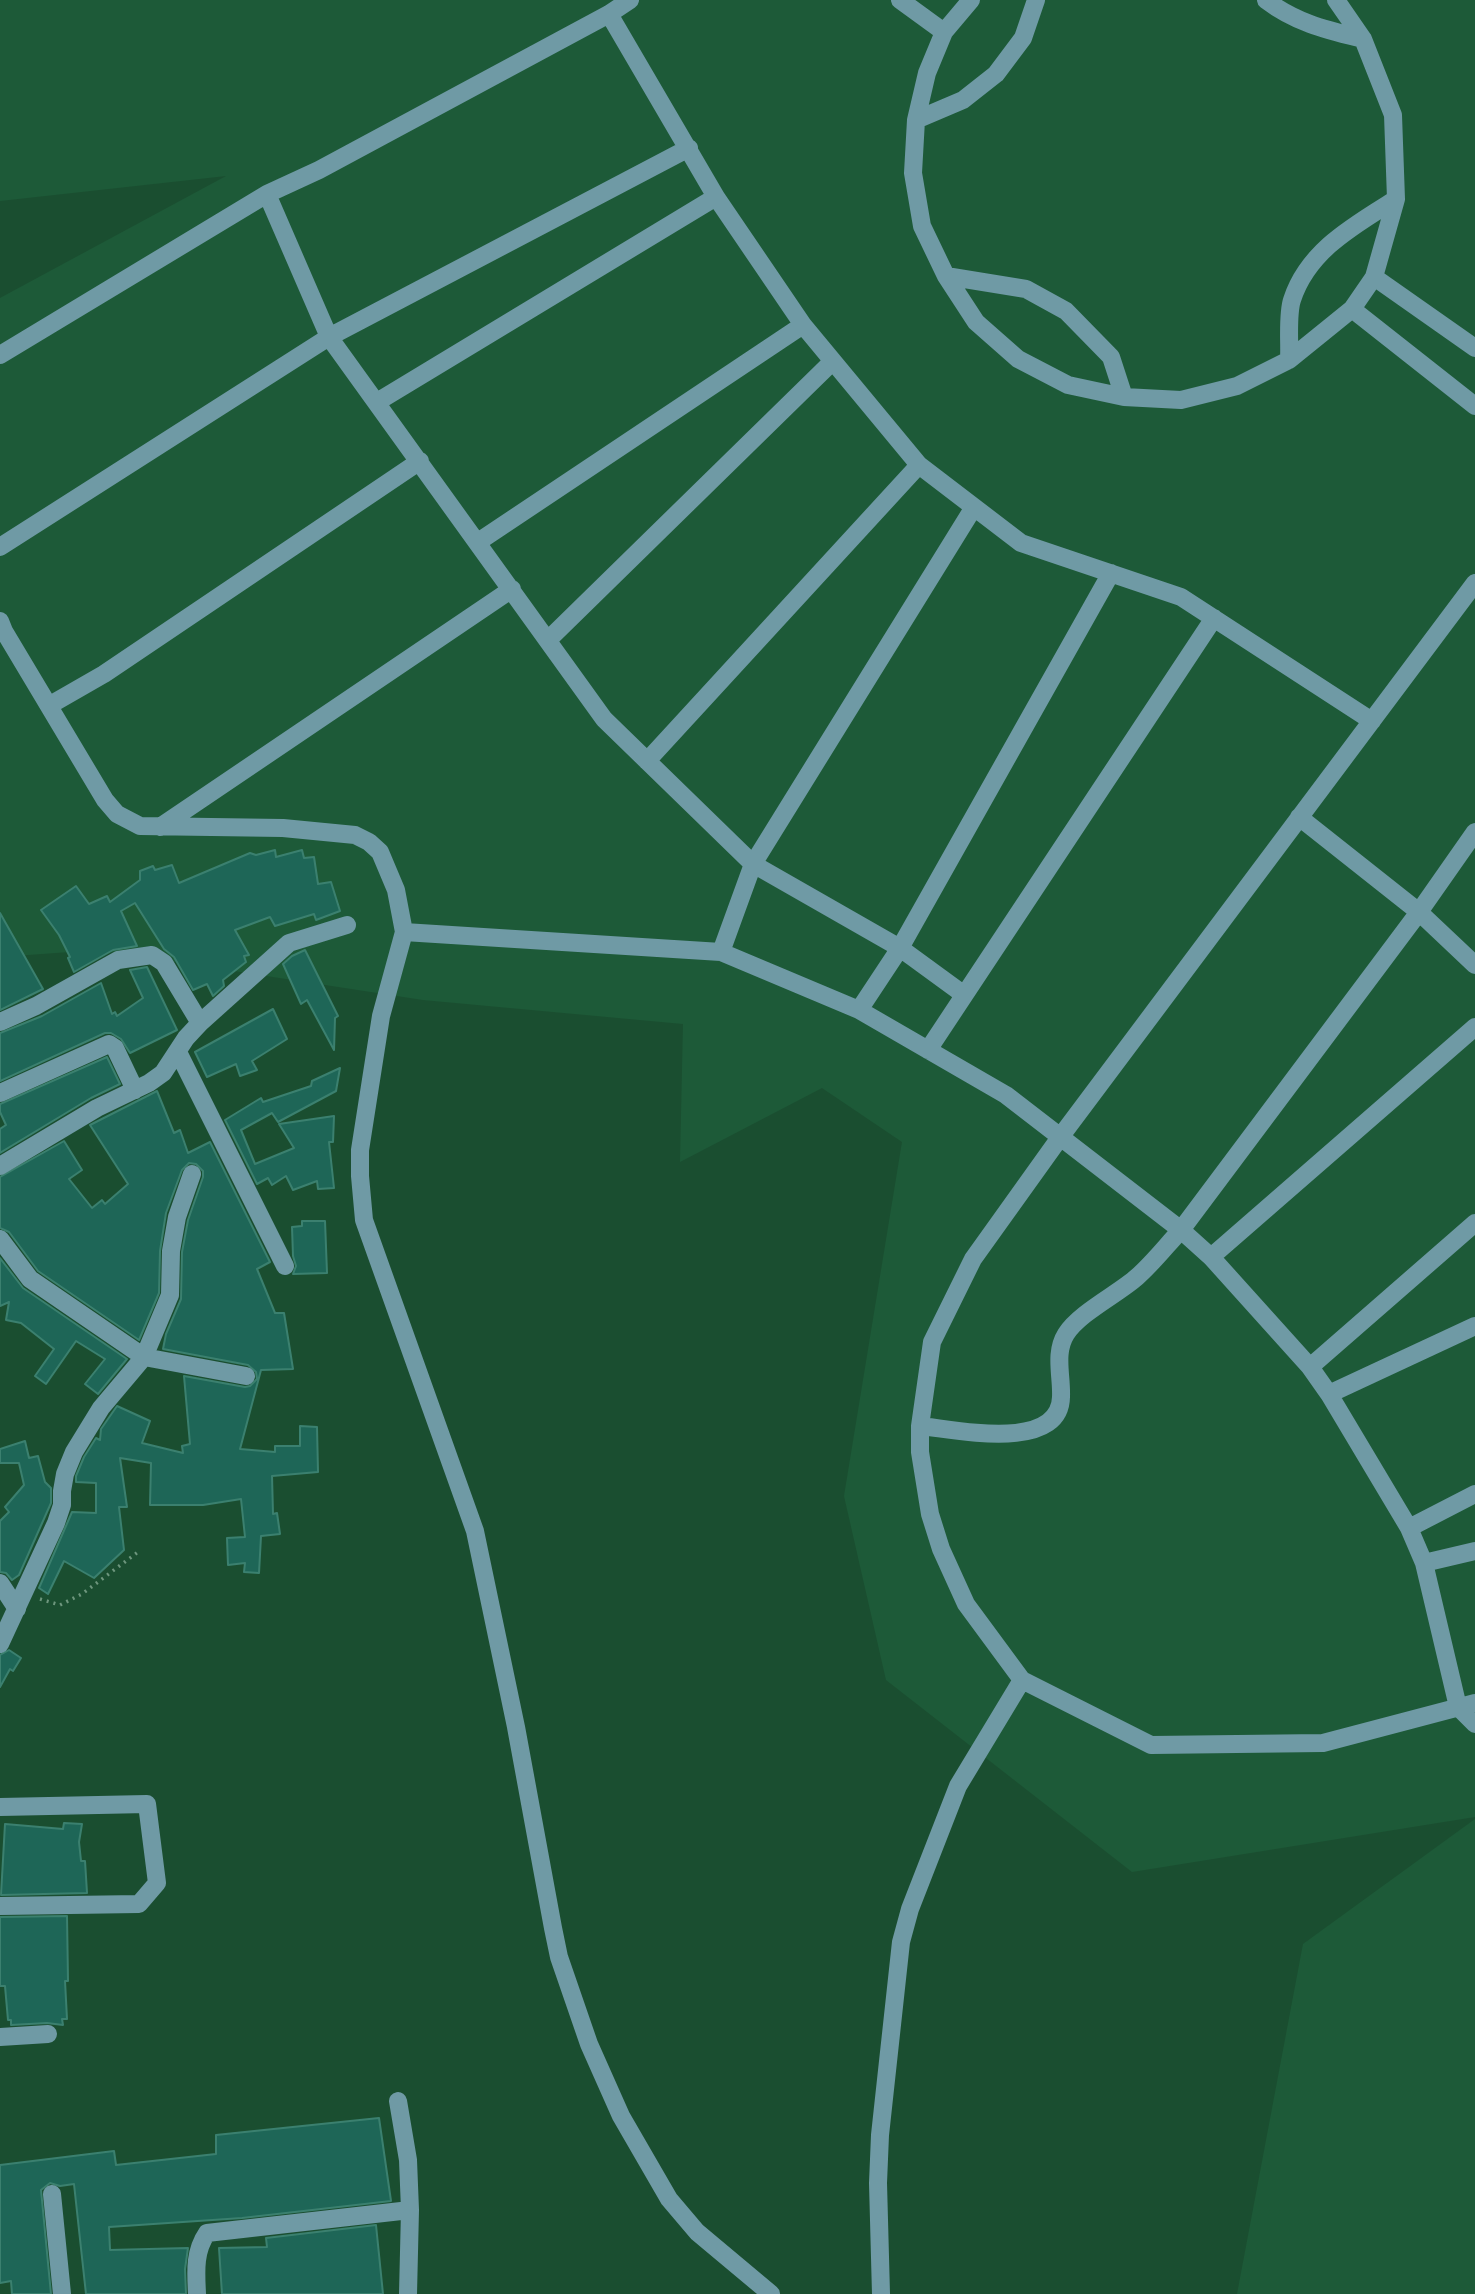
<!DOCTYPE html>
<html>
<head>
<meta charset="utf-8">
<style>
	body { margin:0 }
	canvas { display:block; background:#1a4e30 }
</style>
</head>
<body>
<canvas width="1475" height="2294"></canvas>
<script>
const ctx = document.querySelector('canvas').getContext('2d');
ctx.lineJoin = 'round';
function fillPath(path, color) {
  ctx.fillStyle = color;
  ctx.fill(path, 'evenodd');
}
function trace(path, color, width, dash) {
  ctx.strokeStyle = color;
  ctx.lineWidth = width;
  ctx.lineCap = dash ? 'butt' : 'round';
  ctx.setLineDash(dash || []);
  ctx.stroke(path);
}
const built = new Path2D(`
	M0,0H1475V1817L1132,1872L886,1680L844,1496L902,1142L822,1088L680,1162L683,1024L423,1000L97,950L0,957V298L226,176L0,201Z
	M1475,1819V2294H1237L1303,1944Z`);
const building = new Path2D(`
	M275,850L276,857L302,850L304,858L314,857L318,884L331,882L340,911L316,920L314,914L275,926L270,917L235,930L249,955L244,956L246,962L223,980L224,986L213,996L207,984L193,990L174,957L164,949L135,903L121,911L137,946L113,950L74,972L68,958L70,957L59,935L41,910L76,886L89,904L107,896L110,902L140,880V871L153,866L155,870L172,865L179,883L250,853L256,855Z
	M0,913L43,989L0,1010Z
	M305,950L338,1016L335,1018L334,1050L307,1000L301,1004L283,964L292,956Z
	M147,967L177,1030L130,1053L121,1039L111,1033H105L0,1081V1033L42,1016L101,983L112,1014L115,1012L117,1016L143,998L130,970Z
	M273,1009L287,1039L252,1061L257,1070L240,1076L236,1064L207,1077L195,1052Z
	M107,1057L120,1084L91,1098L0,1153V1129L6,1125L0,1112V1104Z
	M340,1068L336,1091L278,1122L272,1113L241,1130L255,1164L294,1148L279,1124L334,1116L333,1142H329L334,1188L318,1189L317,1181L293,1190L286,1176L272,1185L268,1178L257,1184L225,1120L261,1098L263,1102L311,1086L312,1081Z
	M157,1091L174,1133L180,1130L188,1153L210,1142L270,1262L257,1269L275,1313H284L293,1369L261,1370L240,1449L275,1452V1446H300V1426L317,1427L318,1472L272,1476L273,1514L277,1513L280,1534L261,1536L259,1573L244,1572L245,1563L228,1565L227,1538L245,1537L241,1499L203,1505H150L151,1463L120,1458L127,1507H119L124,1550L94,1578L64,1561L48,1594L39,1588L72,1512L96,1513V1483L76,1482V1476L84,1457L96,1438L100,1440L101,1429L117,1406L150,1421L142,1443L183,1453L182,1446L190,1444L184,1376L245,1387L250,1386L257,1379L256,1372L248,1365L163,1349L166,1334L181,1299L182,1252L188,1220L203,1177V1171L196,1164L189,1163L182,1170L166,1213L160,1251L159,1293L139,1340L38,1271L9,1232L0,1228V1177L64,1141L82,1170L69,1179L92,1208L102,1200L105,1204L128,1184L90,1125Z
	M302,1221H325L327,1273L293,1274L296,1266L293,1256L292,1227L302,1226Z
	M0,1258L23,1288L127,1359L98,1394L85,1384L105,1359L76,1341L46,1384L35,1376L54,1349L21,1323L6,1320L9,1302L0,1306Z
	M25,1441L29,1458L38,1456L45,1482L51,1488V1503L19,1575L12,1580L6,1573L0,1572V1521L9,1512L5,1507L24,1485L19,1463H0V1449Z
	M9,1650L21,1658L13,1671L10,1669L0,1687V1655Z
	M64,1823L82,1824L79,1842L81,1861H85L87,1893L1,1895L5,1824L63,1829Z
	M67,1916L68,1981H65L67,2019H62L63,2025L47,2023L11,2025V2020H8L5,1986H0V1917Z
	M379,2118L391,2201L242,2218L109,2227L110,2250L188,2248L185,2269L186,2294H86L74,2184L60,2186L50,2183L41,2190L51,2294H12L11,2281L0,2283V2165L114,2151L116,2165L216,2154V2135Z
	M376,2225L383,2294H222L219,2248L267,2247L266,2238Z`);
const path = new Path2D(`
	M40,1599L60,1605L82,1594L138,1552`);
const minor = new Path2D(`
	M900,0L944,32
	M971,0L944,32L927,73L916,120L913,173L922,226L946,276L976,322L1018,359L1068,385L1124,397L1181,400L1237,386L1289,360L1352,309L1374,277L1396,199L1393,115L1363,39L1336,0
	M1266,0C1296,23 1327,30 1363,39
	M609,14L716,197L803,325L919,465L1021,543L1181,597L1372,721
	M916,120L963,100L996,74L1023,38L1036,0
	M267,194L329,337L604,719L753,864L900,948L963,994
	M946,276L1026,289L1066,311L1111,357L1124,397
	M1374,277L1475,348
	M1352,309L1475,406
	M0,355L267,194L319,170L609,14L630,0
	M1289,360C1290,343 1287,315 1292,300C1308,250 1355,225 1396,199
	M377,402L716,197
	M478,542L803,325
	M0,547L329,337L689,148
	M1475,583L1061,1136L973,1259L932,1342L920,1426V1452L930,1514L941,1549L966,1604L1022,1680L1151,1745L1323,1743L1475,1703
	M0,621L4,631L105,800L117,814L140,826L283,828L355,835L369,842L380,852L396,890L404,932L381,1016L360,1150V1176L364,1220L475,1531L516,1727L553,1928L559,1957L589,2044L621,2116L669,2199L697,2232L771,2294
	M548,640L833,361
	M50,705L104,674L420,461
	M647,761L919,465
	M1299,817L1419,912L1475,965
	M160,827L512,589
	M404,932L721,952L859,1010L1006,1095L1181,1230L1211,1257L1310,1367L1329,1394L1409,1528L1424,1563L1458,1707L1475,1724
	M721,952L753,864L974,507
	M859,1010L900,948L1111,573
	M0,1022L36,1006L118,960L152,955L164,963L200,1023L186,1038L163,1073L149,1083L97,1108L0,1166
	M200,1023L289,943L347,925
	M928,1050L1214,618
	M178,1052L285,1266
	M0,1093L109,1044L115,1048L135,1090
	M0,1239L30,1279L144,1357L246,1376
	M1211,1257L1475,1027
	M1310,1367L1475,1223
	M1329,1394L1475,1326
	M920,1426C954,1429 1060,1453 1061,1397C1062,1376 1054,1353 1066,1334C1079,1313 1118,1294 1137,1277C1153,1263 1166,1246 1181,1230L1419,912L1475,832
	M1409,1528L1475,1494
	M1424,1563L1475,1551
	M0,1583L17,1609
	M0,1644L56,1523L62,1505V1491L65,1474L74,1452L101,1408L144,1357L170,1295L171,1251L177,1217L192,1174
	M0,1807L147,1804L157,1883L139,1904L0,1906
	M0,2037L48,2034
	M398,2101L408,2160L410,2210
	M52,2194L62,2294
	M197,2294C196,2272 194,2252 207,2233L410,2210L408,2294
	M881,2294L878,2183L880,2135L901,1942L910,1909L958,1786L1022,1680`);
fillPath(built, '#1d5a38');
fillPath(building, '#1e6657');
trace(building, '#3b806f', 2);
trace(path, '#6d967d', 3.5, [2, 5]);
trace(minor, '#6f9aa5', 18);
</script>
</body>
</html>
